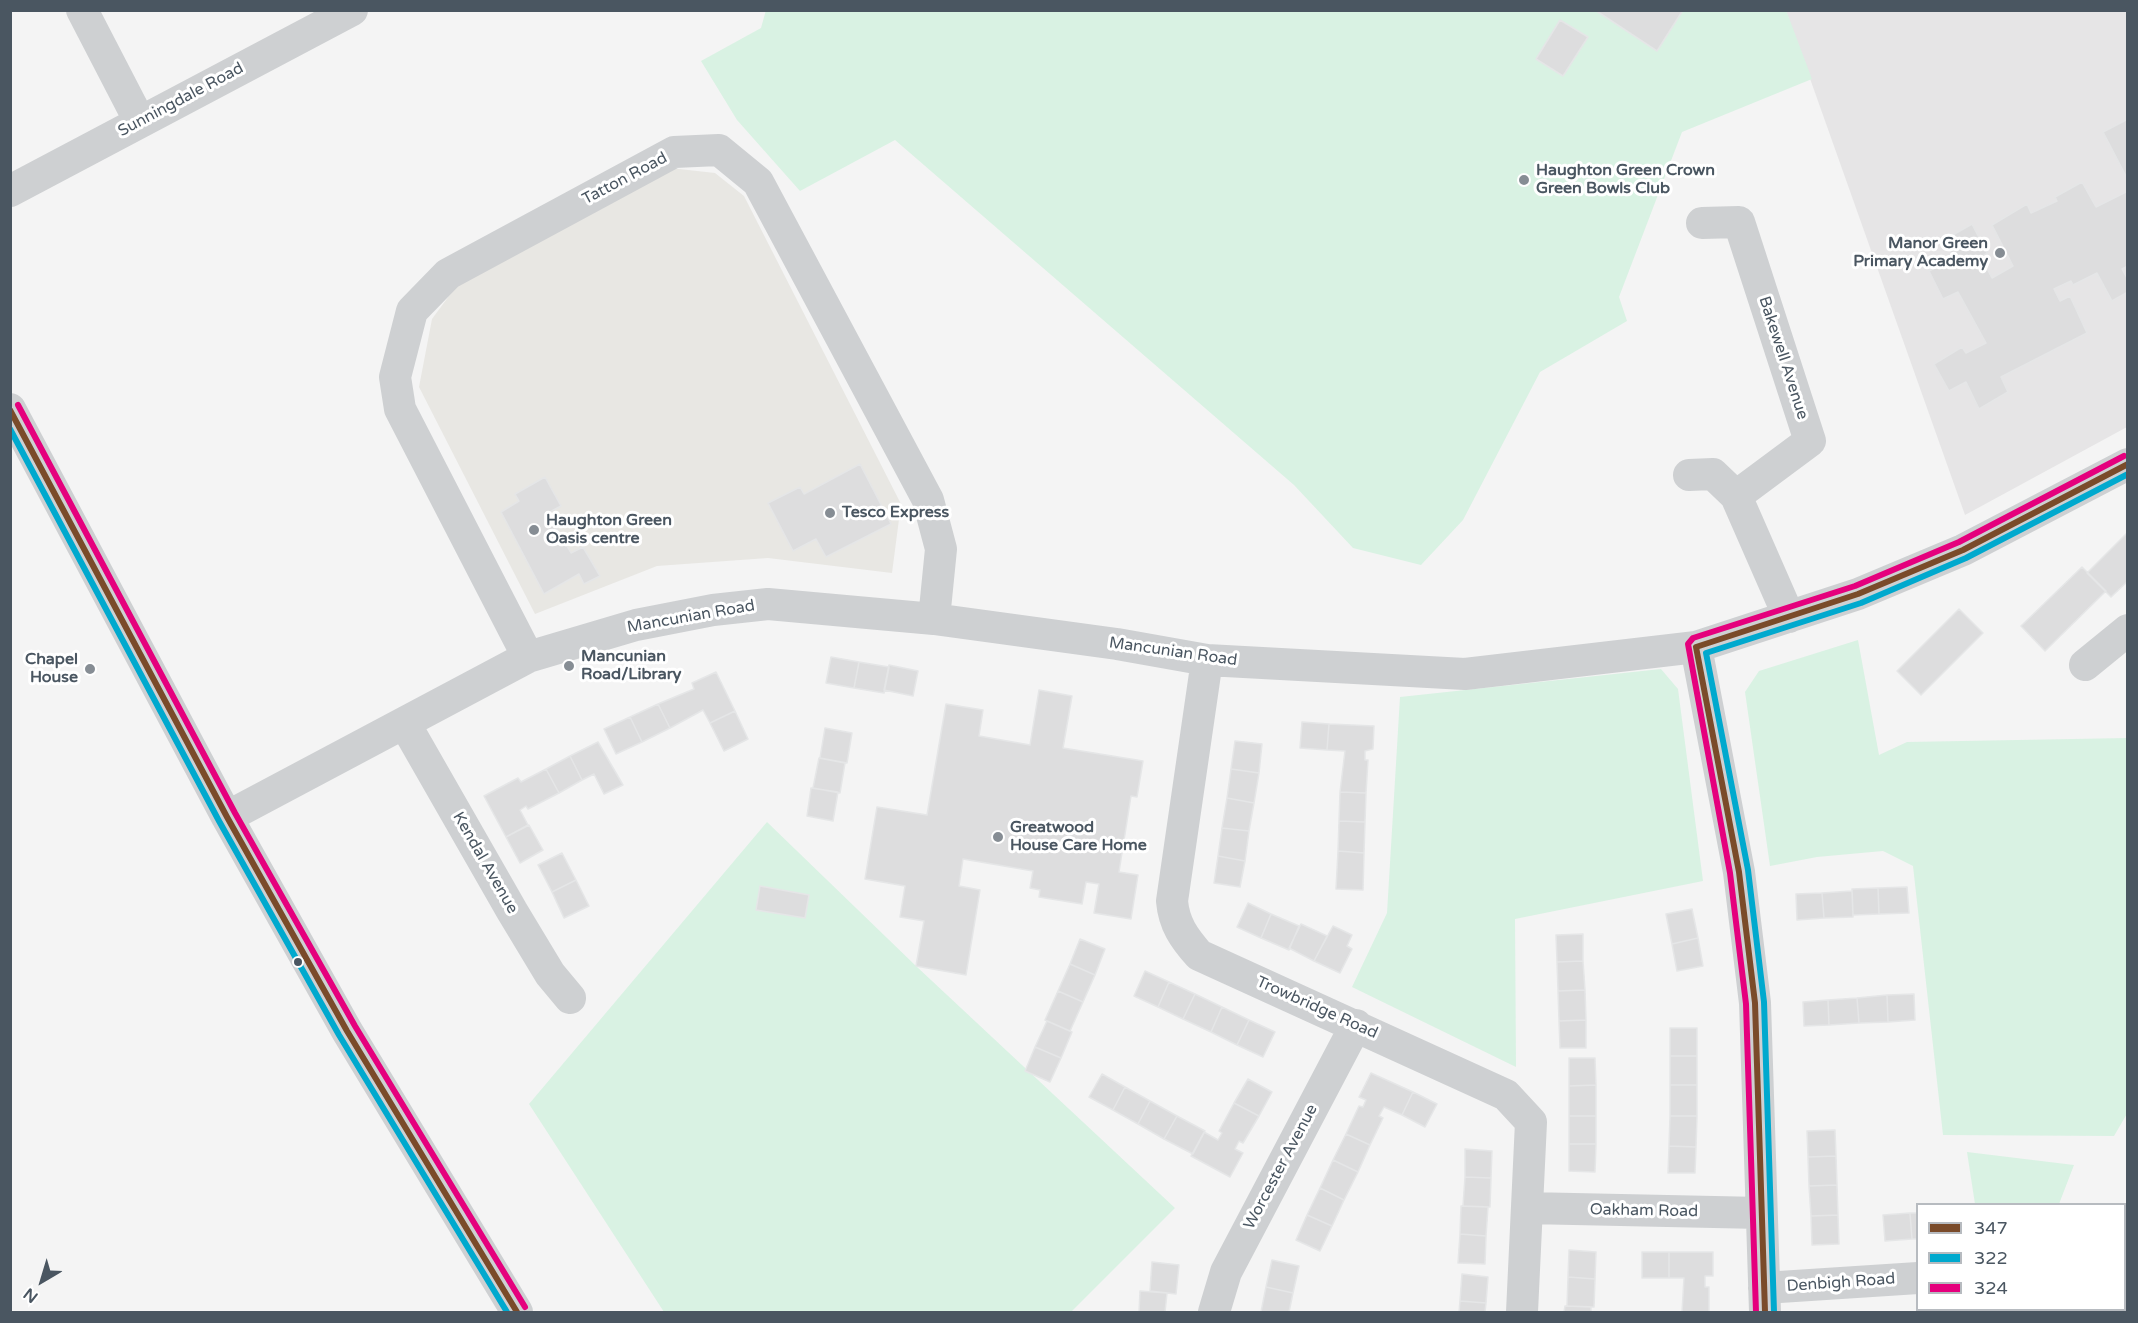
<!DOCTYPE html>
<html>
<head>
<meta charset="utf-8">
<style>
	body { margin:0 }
	#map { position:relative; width:2138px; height:1323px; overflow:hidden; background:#f4f4f4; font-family:"Varela Round",sans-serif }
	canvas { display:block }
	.frame { position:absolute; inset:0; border:12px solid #4a5661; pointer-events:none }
	.legend { position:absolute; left:1916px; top:1203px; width:210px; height:108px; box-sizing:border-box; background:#fff; border:2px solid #b7bbc0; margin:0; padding:8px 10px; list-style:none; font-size:18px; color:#4a5661 }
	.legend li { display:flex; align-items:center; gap:12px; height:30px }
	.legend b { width:30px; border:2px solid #b7bbc0 }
	.north { position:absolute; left:12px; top:1251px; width:60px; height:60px; -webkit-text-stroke:4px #fff; paint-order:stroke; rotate:218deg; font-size:16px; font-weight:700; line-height:24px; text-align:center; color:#4a5661 }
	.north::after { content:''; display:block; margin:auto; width:21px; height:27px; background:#4a5661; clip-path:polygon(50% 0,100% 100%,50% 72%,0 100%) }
</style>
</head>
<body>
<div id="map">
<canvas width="2138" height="1323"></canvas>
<div class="frame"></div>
<ul class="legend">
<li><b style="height:8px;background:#7a4b2a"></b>347</li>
<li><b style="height:8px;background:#00a9ce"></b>322</li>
<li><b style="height:8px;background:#e5007d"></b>324</li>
</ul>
<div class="north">N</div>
</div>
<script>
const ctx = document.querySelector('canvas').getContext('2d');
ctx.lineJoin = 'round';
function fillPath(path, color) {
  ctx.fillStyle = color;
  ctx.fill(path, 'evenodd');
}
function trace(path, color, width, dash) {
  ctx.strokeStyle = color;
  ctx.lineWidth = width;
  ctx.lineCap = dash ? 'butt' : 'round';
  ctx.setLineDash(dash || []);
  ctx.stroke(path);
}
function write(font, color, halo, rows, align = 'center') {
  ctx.font = font + ' "Varela Round",sans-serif';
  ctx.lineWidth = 6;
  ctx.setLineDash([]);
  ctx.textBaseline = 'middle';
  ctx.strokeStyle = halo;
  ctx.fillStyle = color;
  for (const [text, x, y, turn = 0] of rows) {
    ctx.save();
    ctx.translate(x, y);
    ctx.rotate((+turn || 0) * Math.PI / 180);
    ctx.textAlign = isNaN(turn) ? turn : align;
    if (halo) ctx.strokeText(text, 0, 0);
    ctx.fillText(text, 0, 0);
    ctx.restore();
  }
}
const commercial = new Path2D(`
	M670,168L715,173L744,196L901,504L892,573L768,558L657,566L535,614L419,387L432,319L463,277Z`);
const education = new Path2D(`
	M1786,11H2127V427L1965,515Z`);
const green = new Path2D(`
	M766,10H1786L1812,79L1682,132L1619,297L1627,321L1540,372L1463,520L1421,565L1353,548L1294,485L895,140L800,191L737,120L701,61L761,28Z
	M1858,640L1879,755L1907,742L2127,738L2128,1112L2114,1136L1943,1135L1913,866L1883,851L1817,857L1770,866L1745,692L1759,671Z
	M1661,669L1678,689L1703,881L1515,919L1516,1067L1352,987L1387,913L1400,697Z
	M767,822L916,966L1175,1208L1071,1312H664L529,1104Z
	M1967,1152L2074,1165L2059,1204H1975Z`);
const building = new Path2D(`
	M1595,10H1683L1657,51Z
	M1560,20L1588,37L1563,76L1536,59Z
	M2128,119V180L2103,132Z
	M2082,182L2096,207L2128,191V266L2122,269L2128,280V292L2112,301L2097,273L2073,285L2071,281L2054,289L2060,301L2070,296L2087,333L2001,377L2008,392L1979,409L1966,382L1949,391L1934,364L1962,347L1966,353L1986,343L1958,292L1943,299L1929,271L1954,258L1944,240L1972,224L1987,253L1981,257L1992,278L2013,266L1992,225L2027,204L2031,213L2057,201L2055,197Z
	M860,464L891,524L826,557L816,539L793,551L768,503L800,487L804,494Z
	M545,477L561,506L548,513L571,553L583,547L600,576L584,584L579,574L544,594L501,512L519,501L515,494Z
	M2128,532V581L2111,597L2087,573Z
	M2082,567L2106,591L2045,651L2021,626Z
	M1959,609L1983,633L1921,695L1897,671Z
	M831,657L859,662L854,688L826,683Z
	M859,662L889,667L884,693L854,688Z
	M889,665L918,671L913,696L884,690Z
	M716,672L735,711L710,723L703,710L670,728L658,704L694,689L692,683Z
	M1039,690L1072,696L1063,748L1143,761L1137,797L1131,796L1119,872L1138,875L1131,919L1094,913L1099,884L1086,882L1082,904L1039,897L1040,890L1030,888L1033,871L963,859L959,886L980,890L966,975L916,966L924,921L900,917L905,886L865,879L877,807L927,815L946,704L983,710L979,736L1030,745Z
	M658,704L670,728L642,742L630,717Z
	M735,711L748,739L724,751L710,723Z
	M630,717L642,742L616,754L604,729Z
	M1302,722L1329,724L1327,750L1300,748Z
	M1329,724L1374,726L1373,749L1365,751V760H1368L1366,793L1340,792L1345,751L1327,750Z
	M825,728L852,733L847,763L820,758Z
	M1235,741L1262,744L1259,773L1231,769Z
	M598,742L623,785L604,794L594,774L582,780L570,756Z
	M570,756L582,780L559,793L546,769Z
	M819,758L845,763L840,793L813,788Z
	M546,769L559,793L528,809L526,806L520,810L528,825L506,837L484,796L518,778L521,782Z
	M1231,769L1259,773L1254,803L1227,798Z
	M811,788L838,792L833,821L807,816Z
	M1340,792L1366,793L1365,822L1339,821Z
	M1227,798L1254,803L1249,831L1222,828Z
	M1339,821L1365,822L1364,853L1338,851Z
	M529,825L543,850L520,863L506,837Z
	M1222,828L1249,831L1245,861L1218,856Z
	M1338,851L1364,853L1363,890L1336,889Z
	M562,853L576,880L552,892L538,865Z
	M1218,856L1245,861L1240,887L1214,883Z
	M576,880L589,906L564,918L552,892Z
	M760,886L809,895L805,918L756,910Z
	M1907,887L1909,913L1879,914L1878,888Z
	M1878,888L1879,914L1853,915L1852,889Z
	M1852,891L1853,917L1824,918L1822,893Z
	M1822,893L1824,918L1797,920L1796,894Z
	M1248,903L1271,914L1261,938L1237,927Z
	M1692,909L1698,938L1672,944L1666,914Z
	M1271,914L1299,926L1289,950L1261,938Z
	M1301,924L1327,936L1314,961L1289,948Z
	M1333,926L1352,935L1347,946L1352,949L1340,973L1314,961Z
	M1583,934V961L1557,962L1556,935Z
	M1698,938L1703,966L1677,971L1672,944Z
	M1080,939L1105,949L1095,975L1070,964Z
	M1583,961L1585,990L1558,991L1557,962Z
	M1070,964L1095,975L1083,1002L1058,991Z
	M1145,971L1169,982L1158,1007L1134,996Z
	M1169,982L1195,994L1183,1019L1158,1007Z
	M1585,990L1586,1020L1559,1021L1558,991Z
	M1058,991L1083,1002L1070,1031L1045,1020Z
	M1195,994L1222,1007L1211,1032L1183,1019Z
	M1914,994L1915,1020L1888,1022L1887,995Z
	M1887,995L1888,1022L1859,1023L1857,998Z
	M1857,998L1859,1023L1829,1025L1828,1000Z
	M1828,1000L1829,1025L1804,1026L1803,1002Z
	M1222,1007L1249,1020L1237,1045L1211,1032Z
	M1249,1020L1275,1032L1263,1057L1237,1045Z
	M1586,1020V1048H1560L1559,1021Z
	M1047,1021L1072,1032L1061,1058L1035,1047Z
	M1670,1028H1697V1056H1670Z
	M1035,1047L1061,1058L1050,1082L1025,1071Z
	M1670,1056H1697V1085H1670Z
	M1569,1058H1595L1596,1085L1569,1086Z
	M1371,1073L1413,1092L1402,1115L1384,1107L1379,1116L1383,1118L1370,1145L1346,1134L1359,1106L1363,1107L1366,1100L1359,1097Z
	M1102,1074L1125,1087L1113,1110L1089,1097Z
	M1248,1079L1272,1092L1259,1116L1234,1103Z
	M1596,1085V1116H1569V1086Z
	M1670,1085H1697V1116H1670Z
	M1125,1087L1150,1101L1138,1124L1113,1110Z
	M1413,1092L1437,1104L1425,1127L1402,1115Z
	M1150,1101L1177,1116L1164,1139L1138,1124Z
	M1234,1103L1259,1116L1243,1143L1239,1141L1235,1149L1243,1153L1230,1177L1191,1156L1204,1132L1218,1140L1222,1133L1219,1131Z
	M1177,1116L1205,1131L1193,1154L1164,1139Z
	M1569,1116H1596V1144H1569Z
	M1670,1116H1697L1696,1147L1669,1146Z
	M1835,1130L1836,1156L1808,1157L1807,1131Z
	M1346,1134L1370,1145L1358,1172L1333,1160Z
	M1569,1144H1596L1595,1172L1569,1171Z
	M1669,1146L1696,1147L1695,1173H1668Z
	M1465,1149L1492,1151L1491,1178L1465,1177Z
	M1836,1156L1837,1185L1809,1186L1808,1157Z
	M1333,1160L1358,1172L1344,1200L1320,1188Z
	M1465,1177L1491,1178L1490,1207L1463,1206Z
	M1837,1185L1838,1215L1811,1216L1809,1186Z
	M1320,1188L1344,1200L1332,1226L1307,1215Z
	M1461,1206L1488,1207L1486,1236L1460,1234Z
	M1910,1213H1918V1239H1912Z
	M1910,1213L1912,1239L1885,1241L1883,1215Z
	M1307,1215L1332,1226L1320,1251L1296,1240Z
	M1838,1215L1839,1244L1812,1245L1811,1216Z
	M1460,1234L1486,1236L1485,1264L1458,1263Z
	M1569,1250L1596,1252L1595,1279L1568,1277Z
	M1642,1252H1669V1278H1642Z
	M1669,1252H1713V1276H1705V1287H1709V1312H1682L1684,1278H1669Z
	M1272,1260L1299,1266L1293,1293L1266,1287Z
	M1152,1262L1179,1265L1176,1294L1150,1291Z
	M1462,1274L1488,1277L1486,1303L1460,1301Z
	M1568,1277L1595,1279L1594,1307L1567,1306Z
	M1266,1287L1293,1293L1289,1312H1261Z
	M1140,1291L1167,1293L1165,1312H1139Z
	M1460,1301L1486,1303L1485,1312H1459Z
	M1565,1306L1591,1307V1312H1564Z
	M1997,1310H2042V1312H1997Z`);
const minor = new Path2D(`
	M82,10L140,122
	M10,191L352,10
	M1702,223L1739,222L1810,441L1736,496
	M10,409L227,817L347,1031L517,1312
	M1689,475L1713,474L1736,496L1789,617
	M1696,647L1739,872L1755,1003L1765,1312
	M528,657L400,409L395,377L412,311L448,274L674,152L719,150L758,182L928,500L941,549L934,619
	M1207,660L1172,901C1174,924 1184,938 1199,955L1506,1095L1531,1122L1522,1312
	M2085,665L2128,630
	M405,724L512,911L550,974L570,998
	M227,817L528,657L636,625L713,610L768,604L934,619L1117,644L1207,660L1465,674L1696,647L1858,594L1963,550L2128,464
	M1527,1208L1761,1213
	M1764,1288L1918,1278
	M2124,1298L2128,1300
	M1214,1312L1226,1272L1356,1025
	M2088,1312L2089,1310`);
const bus1 = new Path2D(`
	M10,410L227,817L347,1031L517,1312
	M1765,1312L1755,1003L1739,872L1696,647L1858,594L1963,550L2128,464`);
const bus2 = new Path2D(`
	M10,429L219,821L339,1035L507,1312
	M1774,1312L1764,1002L1748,870L1706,653L1861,603L1966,558L2128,474`);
const bus3 = new Path2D(`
	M18,405L235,813L355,1026L525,1307
	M1756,1312L1746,1004L1730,873L1688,644L1693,638L1855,586L1959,542L2124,456`);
const markers = [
	[1524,180,6,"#868d94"],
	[2000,253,6,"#868d94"],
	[830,513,6,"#868d94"],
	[534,530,6,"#868d94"],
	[569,666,6,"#868d94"],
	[90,669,6,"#868d94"],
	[998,837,6,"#868d94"],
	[298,962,5,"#4a5661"]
];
const streetNames = [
	["Sunningdale Road",181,100,-28],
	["Tatton Road",625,179,-28],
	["Bakewell Avenue",1783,358,72],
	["Mancunian Road",691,617,-10],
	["Mancunian Road",1173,652,8],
	["Kendal Avenue",485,863,60],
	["Trowbridge Road",1317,1008,24],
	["Worcester Avenue",1281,1167,-62],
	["Oakham Road",1644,1211,1],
	["Denbigh Road",1841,1283,-4]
];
const poiNames = [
	["Haughton Green Crown",1536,171],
	["Green Bowls Club",1536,189],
	["Manor Green",1988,244,"right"],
	["Primary Academy",1988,262,"right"],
	["Tesco Express",842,513],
	["Haughton Green",546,521],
	["Oasis centre",546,539],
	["Mancunian",581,657],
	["Road/Library",581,675],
	["Chapel",78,660,"right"],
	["House",78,678,"right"],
	["Greatwood",1010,828],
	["House Care Home",1010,846]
];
fillPath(commercial, '#e8e7e3');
fillPath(education, '#e6e5e6');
fillPath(green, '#d9f2e3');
fillPath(building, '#ddddde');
trace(building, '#e5e6e7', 1.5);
trace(minor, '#ced0d2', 32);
trace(bus1, '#7a4b2a', 6);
trace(bus2, '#00a9ce', 6);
trace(bus3, '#e5007d', 6);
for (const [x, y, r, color] of markers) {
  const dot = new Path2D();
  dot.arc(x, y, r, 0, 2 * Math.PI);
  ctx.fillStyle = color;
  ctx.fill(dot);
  trace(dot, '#fff', 2);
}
write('16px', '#4a5661', '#fff', streetNames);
write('bold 16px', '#4a5661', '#fff', poiNames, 'left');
</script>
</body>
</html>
